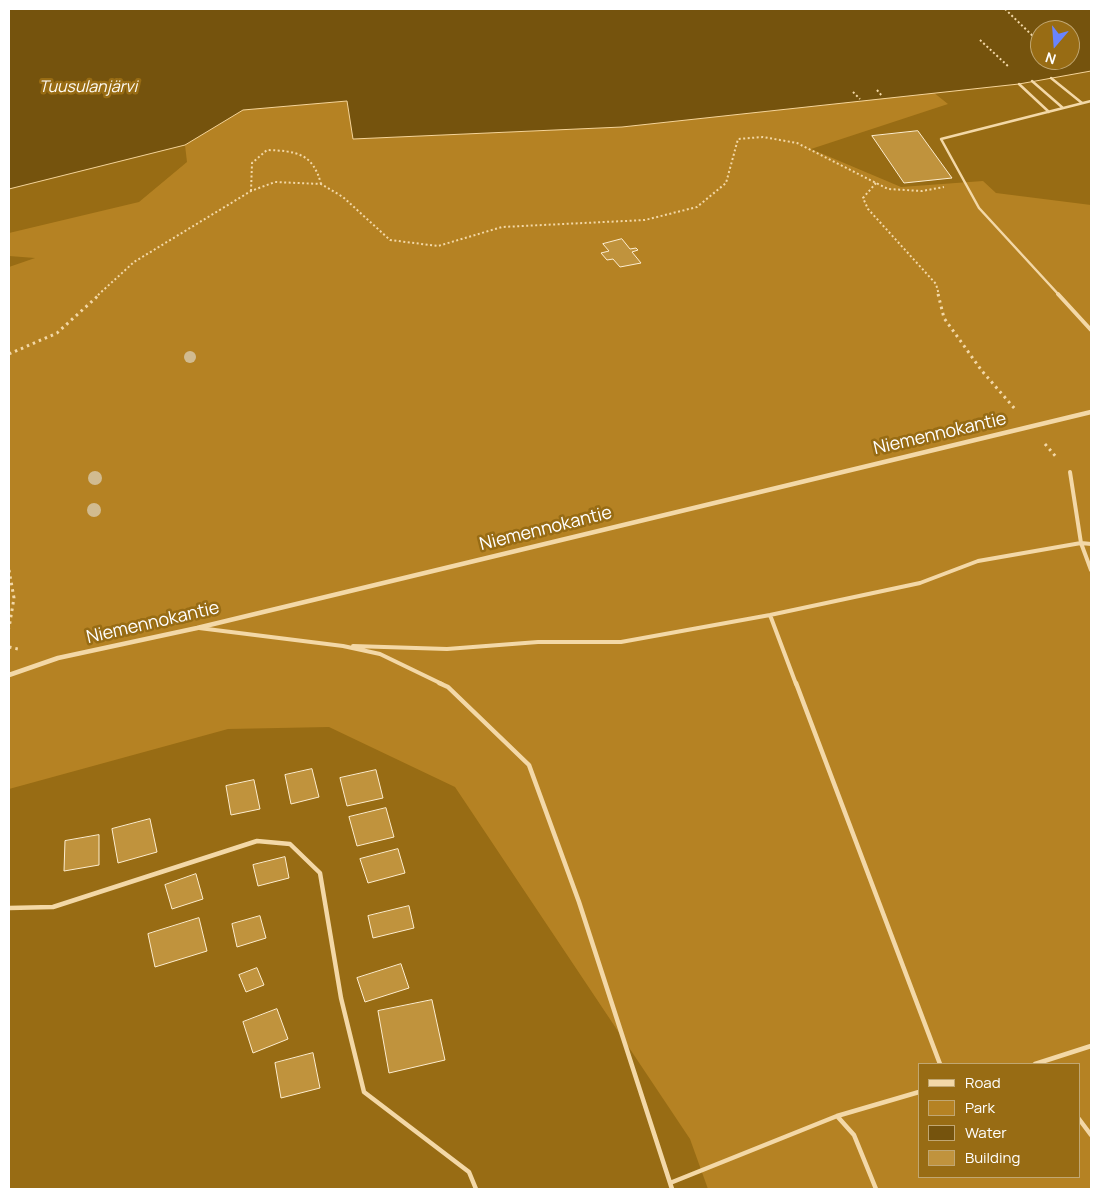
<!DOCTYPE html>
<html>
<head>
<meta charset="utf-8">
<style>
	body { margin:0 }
	#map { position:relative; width:1100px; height:1198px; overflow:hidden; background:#986c14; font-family:Manrope,sans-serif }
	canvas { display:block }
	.frame { position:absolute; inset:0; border:10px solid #fff; pointer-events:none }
	.legend { position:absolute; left:918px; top:1063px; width:162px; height:115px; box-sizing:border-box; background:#986c14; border:1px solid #c1a772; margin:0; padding:6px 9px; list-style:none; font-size:15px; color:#fff }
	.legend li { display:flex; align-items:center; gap:10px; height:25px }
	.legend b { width:25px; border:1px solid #c1a772 }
	.north { position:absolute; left:1030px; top:20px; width:50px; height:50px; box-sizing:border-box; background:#986c14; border:1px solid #c1a772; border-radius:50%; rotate:198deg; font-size:14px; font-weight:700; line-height:20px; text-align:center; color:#fff }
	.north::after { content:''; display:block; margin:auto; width:18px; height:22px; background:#6984ff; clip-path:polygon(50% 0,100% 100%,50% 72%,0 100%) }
</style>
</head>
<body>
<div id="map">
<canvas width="1100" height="1198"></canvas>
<div class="frame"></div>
<ul class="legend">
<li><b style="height:6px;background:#f3d8a7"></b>Road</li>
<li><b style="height:14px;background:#b58223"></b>Park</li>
<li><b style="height:14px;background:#75530d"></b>Water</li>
<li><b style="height:14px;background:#c0933d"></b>Building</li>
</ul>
<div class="north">N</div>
</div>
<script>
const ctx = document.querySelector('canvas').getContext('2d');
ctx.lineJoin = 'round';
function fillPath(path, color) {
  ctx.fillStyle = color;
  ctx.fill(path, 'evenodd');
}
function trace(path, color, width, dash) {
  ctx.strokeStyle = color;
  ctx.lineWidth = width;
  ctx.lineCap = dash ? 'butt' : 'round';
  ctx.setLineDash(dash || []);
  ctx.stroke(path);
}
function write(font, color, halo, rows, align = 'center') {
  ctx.font = font + ' Manrope,sans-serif';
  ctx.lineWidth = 5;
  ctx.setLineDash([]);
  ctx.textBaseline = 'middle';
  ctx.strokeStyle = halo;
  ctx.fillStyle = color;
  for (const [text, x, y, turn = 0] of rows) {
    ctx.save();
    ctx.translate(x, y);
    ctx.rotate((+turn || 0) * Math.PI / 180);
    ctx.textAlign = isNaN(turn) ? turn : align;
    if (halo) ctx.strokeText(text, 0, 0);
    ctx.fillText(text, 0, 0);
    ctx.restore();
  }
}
const green = new Path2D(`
	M933,92L948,104L811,149L901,187L983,181L996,193L1091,205V1189H708L690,1139L455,787L329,727L228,729L9,789V267L35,258L9,256V233L139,202L187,162L185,145L243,110L348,101L354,139L622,127ZM919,1064H1079V1177H919Z`);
const water = new Path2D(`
	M9,9H1091V71L1019,84L622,127L353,139L347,101L243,110L185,145L9,189ZM1040,30H1070V60H1040Z`);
const building = new Path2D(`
	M918,131L952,178L904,183L872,136Z
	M622,239L630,249L636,248L638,250L632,252L641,263L620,267L613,259L607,260L601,253L609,251L603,244Z
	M312,769L319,797L291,804L285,775Z
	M376,770L383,798L347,806L340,778Z
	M254,780L260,809L231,815L226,786Z
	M386,808L394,837L357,846L349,817Z
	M150,819L157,852L118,863L112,829Z
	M99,835V865L64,871L65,841Z
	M398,849L405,873L368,883L360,859Z
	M285,857L289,878L258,886L253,865Z
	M196,874L203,899L172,909L165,885Z
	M409,906L414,928L373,938L368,916Z
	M260,916L266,938L237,947L232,924Z
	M199,918L207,951L155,967L148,934Z
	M401,964L409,988L365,1002L357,978Z
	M257,968L264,985L246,992L239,975Z
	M432,1000L445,1060L389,1073L378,1011Z
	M277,1009L288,1039L253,1053L243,1022Z
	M313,1053L320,1088L281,1098L275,1063Z`);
const pathFar1 = new Path2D(`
	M1005,9L1040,43
	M980,40L1009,67
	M877,90L882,96
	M853,92L860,99
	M876,183L863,198L868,209L936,284L939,295
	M251,191L252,163L267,150C296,151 313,153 321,184
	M98,295L134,262L251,191L275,182L321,184L343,197L390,240L438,246L502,227L645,220L697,207L726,183L738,139L763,137L797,143L888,189L922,191L944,187`);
const path = new Path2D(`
	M938,294L944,318L982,371L1015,409
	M9,354L57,333L100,294
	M1045,444L1057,458
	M9,570L14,598L9,628
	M9,647L18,649`);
const serviceFar2 = new Path2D(`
	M1051,78L1082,103
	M1032,81L1063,108
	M1019,84L1049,112
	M1059,295L979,208L941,139L1091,101`);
const serviceFar1 = new Path2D(`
	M1058,294L1091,330
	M1070,472L1081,543L1091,570
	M770,615L796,684
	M199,628L343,646L380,654L442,684
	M353,646L447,649L538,642H621L770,615L920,583L978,561L1081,543L1091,544`);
const service = new Path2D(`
	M439,683L448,687L529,765L579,902L672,1189
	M796,683L940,1064
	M9,908L53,907L257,841L290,844L320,873L341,998L364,1092L469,1172L476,1189
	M1035,1064L1091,1046
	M837,1116L919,1092
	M1079,1119L1091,1135
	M670,1183L837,1116L854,1135L876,1189`);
const minor = new Path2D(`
	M9,675L58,658L197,628L1091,412`);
const trees = [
	[190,357,6],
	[95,478,7],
	[94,510,7]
];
const farWaternames = [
	["Tuusulanjärvi",88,88]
];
const streetNames = [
	["Niemennokantie",940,434,-13],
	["Niemennokantie",546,529,-14],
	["Niemennokantie",153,623,-13]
];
fillPath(green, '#b58223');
fillPath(water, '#75530d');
trace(water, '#f5d499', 1);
fillPath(building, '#c0933d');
trace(building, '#fdedcf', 1);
trace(pathFar1, '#f3d8a7', 2, [2, 2.5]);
trace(path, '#f3d8a7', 3, [2.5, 4]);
trace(serviceFar2, '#f3d8a7', 2.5);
trace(serviceFar1, '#f3d8a7', 4);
trace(service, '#f3d8a7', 4.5);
trace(minor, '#f3d8a7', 4.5);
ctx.fillStyle = '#d1bb90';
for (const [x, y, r] of trees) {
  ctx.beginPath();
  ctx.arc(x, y, r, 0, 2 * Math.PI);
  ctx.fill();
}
write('italic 16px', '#fefcf7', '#986c14', farWaternames);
write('18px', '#fff', '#986c14', streetNames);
</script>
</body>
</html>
